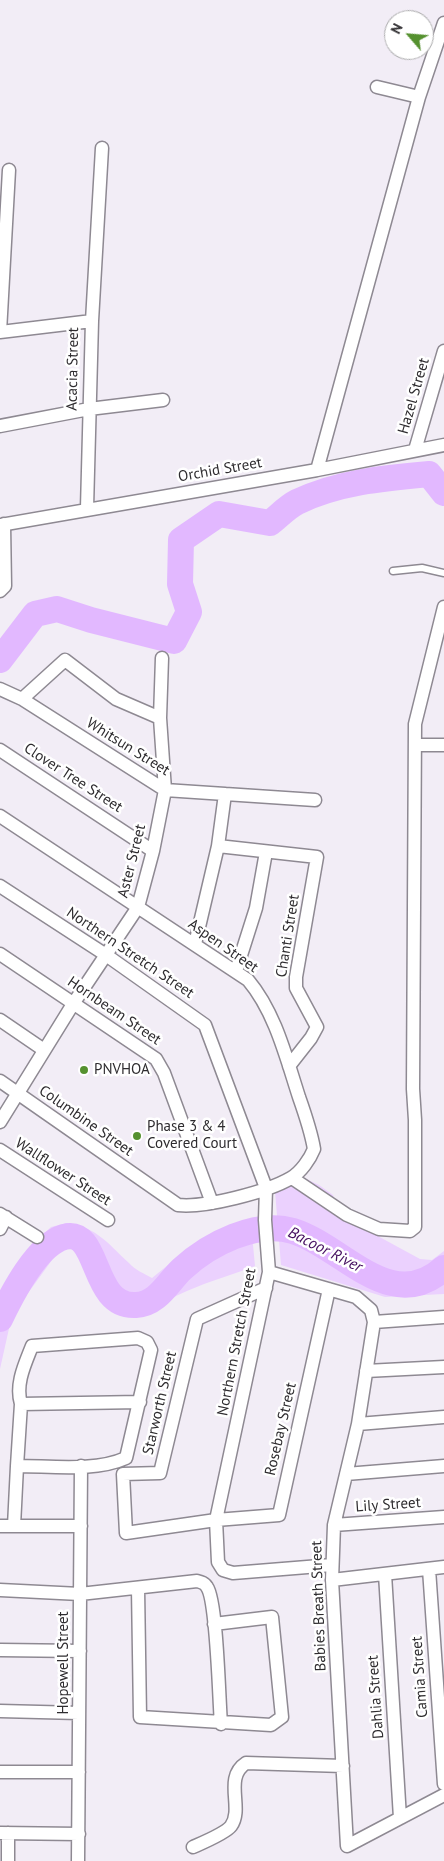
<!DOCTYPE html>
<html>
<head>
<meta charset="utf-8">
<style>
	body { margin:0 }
	#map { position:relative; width:444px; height:1861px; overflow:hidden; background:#f2edf6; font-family:"PT Sans",sans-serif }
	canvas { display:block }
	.north { position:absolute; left:384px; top:10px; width:50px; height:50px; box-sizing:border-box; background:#fff; border:1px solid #ababac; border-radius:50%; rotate:297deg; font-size:14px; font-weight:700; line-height:20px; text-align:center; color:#2e2c2f }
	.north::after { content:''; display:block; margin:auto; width:18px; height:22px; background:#55912f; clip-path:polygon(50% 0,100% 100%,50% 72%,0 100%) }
</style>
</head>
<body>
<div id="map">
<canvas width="444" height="1861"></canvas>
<div class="north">N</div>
</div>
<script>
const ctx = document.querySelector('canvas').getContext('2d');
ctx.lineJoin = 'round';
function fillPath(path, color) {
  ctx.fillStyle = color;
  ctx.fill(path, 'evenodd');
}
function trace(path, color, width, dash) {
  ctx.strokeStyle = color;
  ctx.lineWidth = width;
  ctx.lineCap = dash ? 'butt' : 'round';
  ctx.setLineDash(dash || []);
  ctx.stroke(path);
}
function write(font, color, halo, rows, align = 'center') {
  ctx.font = font + ' "PT Sans",sans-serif';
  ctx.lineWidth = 5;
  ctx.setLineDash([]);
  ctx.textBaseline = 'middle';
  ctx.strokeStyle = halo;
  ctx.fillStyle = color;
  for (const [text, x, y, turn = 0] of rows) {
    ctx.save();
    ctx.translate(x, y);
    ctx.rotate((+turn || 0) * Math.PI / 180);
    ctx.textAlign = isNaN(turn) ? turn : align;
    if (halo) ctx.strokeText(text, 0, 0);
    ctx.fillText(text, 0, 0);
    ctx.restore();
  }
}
const green = new Path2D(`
	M302,1177L319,1185L333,1195L341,1216L420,1259L432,1260L444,1251V1294L385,1297L281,1265L275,1191Z
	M67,1223C98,1228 107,1243 129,1263C135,1270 145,1274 152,1278L184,1252L251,1224L255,1266C229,1276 200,1284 176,1296C166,1301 157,1312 147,1315C102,1326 92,1285 79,1253L63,1245L12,1315L0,1369V1308L38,1239L51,1227Z`);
const river = new Path2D(`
	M0,660L35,614L57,609L91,620L174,641L189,612L180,584L181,540L219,514L270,523C278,517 287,507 297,502C338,482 385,478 429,474L444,493
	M0,1319C12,1294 37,1245 64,1237C101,1227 90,1308 136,1305C158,1304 168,1282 182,1269C209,1244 256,1220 293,1231C344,1247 391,1316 444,1268`);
const service = new Path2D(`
	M393,571L422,568L444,573`);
const minor = new Path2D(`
	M377,87L419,97
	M0,332L9,170
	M0,332L92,321
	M0,426L89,409L163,400
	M415,450L444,351
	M317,470L419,97L444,23
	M87,508L92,321L102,148
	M0,525L317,470L444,445
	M0,591L5,586L4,524
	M0,689L22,699L165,790L315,800
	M22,699L65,660L116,699L160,718
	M415,745H444
	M0,750L153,851
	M0,816L248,980C275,1012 286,1057 299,1097C305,1114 311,1131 314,1149C310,1159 301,1172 291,1178C267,1192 205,1208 178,1205L0,1081
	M218,846L317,857L296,977V988L317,1027L311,1038L289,1066
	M0,886L106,955L205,1025L266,1188L265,1220L269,1272L216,1520L218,1562L223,1570L233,1573L332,1565
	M195,944L218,846L225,794
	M0,954L156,1059L164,1073L212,1203
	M236,971L256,908L266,852
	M0,1020L44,1050
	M0,1122L73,1004L138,907L153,851L165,790L160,718L162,658
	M0,1150L108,1220
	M292,1178L347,1215L379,1229L410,1231L415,1227V1120L413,1089L415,724L444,607
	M0,1214L37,1237
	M0,1229L6,1217
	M269,1272L356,1297L371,1310L374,1322L358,1424L334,1525L332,1580L347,1846L444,1795
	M266,1288L197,1319L160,1473L123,1474L126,1533L216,1520L279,1515L329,1289
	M374,1322L444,1317
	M366,1371L444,1367
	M21,1404L140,1402
	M358,1424L444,1417
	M346,1474L444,1466
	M334,1525L444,1517
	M0,1526H81
	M14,1526L17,1466C51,1466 95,1472 126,1458L151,1350L147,1342L138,1338L32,1346C25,1364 15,1384 21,1404L17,1466
	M429,1569L444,1784
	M385,1574L400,1818
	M332,1580L444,1567
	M138,1588L140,1717L271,1725L282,1717L272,1617L214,1624
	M0,1590L80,1594L197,1581C201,1582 205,1583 207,1587C217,1601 219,1700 221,1724
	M0,1650L80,1651
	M0,1711L79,1713
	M0,1772H79
	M0,1833L79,1834
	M193,1847C202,1843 226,1833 231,1826C244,1808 223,1778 246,1763L343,1766
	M8,1861V1833
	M78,1861L81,1466`);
const markers = [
	[84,1070,5,"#55912f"],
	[137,1136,5,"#55912f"]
];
const streetNames = [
	["Acacia Street",73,369,-89],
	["Hazel Street",414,396,-74],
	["Orchid Street",220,470,-10],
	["Whitsun Street",128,747,32],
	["Clover Tree Street",73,778,33],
	["Aster Street",132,861,-76],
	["Chanti Street",288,936,-81],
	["Aspen Street",223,946,35],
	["Northern Stretch Street",130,953,34],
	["Hornbeam Street",114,1011,34],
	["Columbine Street",86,1121,35],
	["Wallflower Street",63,1172,33],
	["Northern Stretch Street",237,1342,-79],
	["Starworth Street",160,1403,-77],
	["Rosebay Street",281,1429,-77],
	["Lily Street",388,1505,-4],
	["Babies Breath Street",319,1606,-92],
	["Hopewell Street",64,1663,-90],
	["Camia Street",420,1677,-94],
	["Dahlia Street",376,1697,-94]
];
const poiNames = [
	["PNVHOA",94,1070],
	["Phase 3 & 4",147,1127],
	["Covered Court",147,1144]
];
const waterNames = [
	["Bacoor River",325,1250,27]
];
fillPath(green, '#ebd1fe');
trace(river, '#e2b8ff', 26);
trace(service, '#8e8992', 9);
trace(minor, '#8e8992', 15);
trace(service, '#fff', 6);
trace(minor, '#fff', 12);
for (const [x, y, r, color] of markers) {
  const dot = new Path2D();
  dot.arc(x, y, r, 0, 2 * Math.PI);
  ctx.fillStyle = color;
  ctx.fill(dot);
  trace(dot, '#fff', 2);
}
write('15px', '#2e2c2f', '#fff', streetNames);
write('15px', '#2e2c2f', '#fff', poiNames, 'left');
write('italic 16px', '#461061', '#fff', waterNames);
</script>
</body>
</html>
